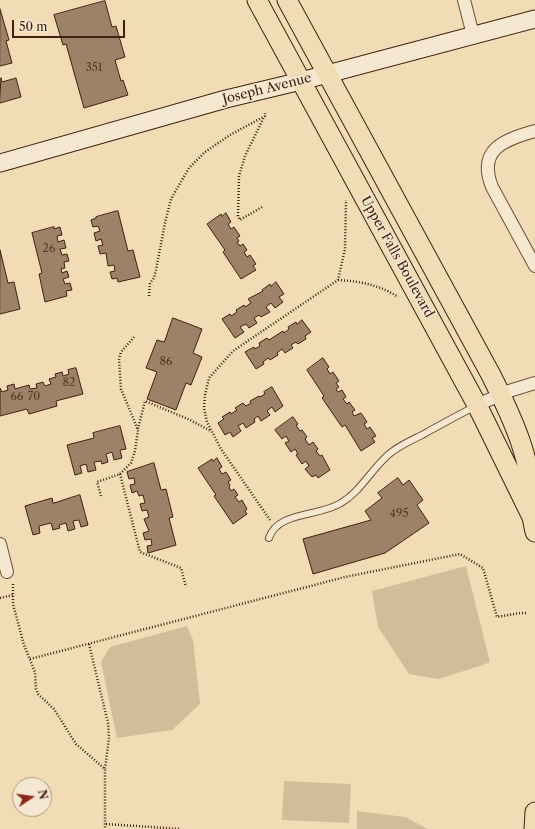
<!DOCTYPE html>
<html>
<head>
<meta charset="utf-8">
<style>
	body { margin:0 }
	#map { position:relative; width:535px; height:829px; overflow:hidden; background:#f1dcb6; font-family:"Libre Caslon Text",serif }
	canvas { display:block }
	.north { position:absolute; left:12px; top:777px; width:40px; height:40px; box-sizing:border-box; background:#f6e8d0; border:1px solid #ad9884; border-radius:50%; rotate:77deg; font-size:11px; font-weight:700; line-height:16px; text-align:center; color:#402011 }
	.north::after { content:''; display:block; margin:auto; width:14px; height:18px; background:#8f2418; clip-path:polygon(50% 0,100% 100%,50% 72%,0 100%) }
	.scale { position:absolute; left:12px; top:20px; width:113px; height:18px; box-sizing:border-box; border:2px solid #402011; border-top:0; padding-left:5px; font-size:12px; line-height:14px; white-space:nowrap; color:#402011; -webkit-text-stroke:3px #f6e8d0; paint-order:stroke }
</style>
</head>
<body>
<div id="map">
<canvas width="535" height="829"></canvas>
<div class="north">N</div>
<div class="scale">50 m</div>
</div>
<script>
const ctx = document.querySelector('canvas').getContext('2d');
ctx.lineJoin = 'round';
function fillPath(path, color) {
  ctx.fillStyle = color;
  ctx.fill(path, 'evenodd');
}
function trace(path, color, width, dash) {
  ctx.strokeStyle = color;
  ctx.lineWidth = width;
  ctx.lineCap = dash ? 'butt' : 'round';
  ctx.setLineDash(dash || []);
  ctx.stroke(path);
}
function write(font, color, halo, rows, align = 'center') {
  ctx.font = font + ' "Libre Caslon Text",serif';
  ctx.lineWidth = 3;
  ctx.setLineDash([]);
  ctx.textBaseline = 'middle';
  ctx.strokeStyle = halo;
  ctx.fillStyle = color;
  for (const [text, x, y, turn = 0] of rows) {
    ctx.save();
    ctx.translate(x, y);
    ctx.rotate((+turn || 0) * Math.PI / 180);
    ctx.textAlign = isNaN(turn) ? turn : align;
    if (halo) ctx.strokeText(text, 0, 0);
    ctx.fillText(text, 0, 0);
    ctx.restore();
  }
}
const green = new Path2D(`
	M466,566L490,662L480,666L438,679L409,674L378,627L372,591Z
	M187,626L193,640L200,704L172,730L117,738L101,662L110,647Z
	M284,781L351,784L349,823L282,820Z
	M357,811L405,817L428,829H357Z`);
const building = new Path2D(`
	M105,1L112,27L116,26L125,57L115,60L121,81L123,80L128,95L84,108L66,44L63,45L54,15Z
	M0,9L9,40L6,41L12,63L0,66Z
	M1,78L2,82L16,78L21,97L0,103Z
	M118,211L128,251L133,250L140,277L118,282L117,278L112,279L110,272L115,271L114,265L108,266L106,253L100,254L98,246L103,245L101,239L96,241L94,233L100,231L98,226L93,227L91,220L96,218V217Z
	M226,213L231,222L228,224L231,229L234,227L240,236L237,238L239,241L237,242L240,246L243,244L247,250L244,252L247,257L250,255L256,264L253,266L256,270L241,279L223,252L225,250L207,224L221,214L222,216Z
	M54,227V229L60,227L62,235L57,236L58,242L64,240L66,248L60,249L62,255L67,254L69,261L64,262L65,268L61,269L62,273L67,271L69,277L63,279L65,284L70,283L72,290L66,291L67,296L45,302L39,274L42,273L32,233Z
	M0,250L8,283L14,282L20,309L0,314Z
	M276,282L284,294L279,297L283,302L275,308L271,303L266,307L270,312L261,317L259,315L254,318L257,323L249,328L246,324L240,327L244,332L235,338L222,319L230,314L231,316L237,312L236,310L244,305L245,307L251,303L248,299L263,291L262,290L270,284L271,286Z
	M173,318L202,329L193,353L202,357L191,385L186,383L176,410L147,399L157,372L146,368L157,340L164,342Z
	M302,320L311,332L305,336L306,339L298,344L296,342L291,345L293,348L285,353L282,349L277,353L278,355L270,360L268,358L263,362L264,364L256,369L245,352L254,347L255,349L260,346L259,343L267,338L269,340L283,331L284,333L289,329L288,327L296,322L297,324Z
	M323,358L329,367L327,369L330,374L333,372L339,381L336,383L339,387L336,389L338,392L342,390L346,397L343,399L347,404L349,402L355,410L352,412L354,416L361,413L367,422L364,424L367,429L370,427L376,436L372,438L375,442L361,451L345,425L342,427L322,398L324,396L307,370Z
	M76,368L83,394L56,401L57,406L29,414L27,409L0,416V388L2,392L8,390L7,386L14,384L15,389L29,385L30,389L37,388L36,384L43,382L45,386L51,384L49,379L56,377L55,374L62,372L63,376L69,374L68,370Z
	M272,387L283,406L275,412L272,407L267,411L270,415L261,421L258,416L254,419L255,422L246,428L243,423L238,426L241,431L233,437L230,432L225,435L218,423L224,419L222,417L230,412L231,414L237,410L235,408L243,403L246,406L251,403L250,401L259,396L260,397L265,394L264,392Z
	M293,417L298,424L296,425L300,431L302,430L307,437L305,439L309,445L313,442L318,449L316,451L320,456L322,455L330,470L318,478L316,475L312,477L305,469L309,466L306,461L302,464L296,455L298,454L295,449L291,452L285,443L289,441L286,436L282,439L275,430Z
	M120,426L126,449L120,450L122,458L114,460L112,452L106,454L108,462L102,464L101,461L94,462L96,470L88,472L86,464L80,466L82,473L75,475L67,445L94,438L93,433Z
	M217,458L222,467L219,469L222,474L226,472L231,480L228,482L230,485L229,487L231,491L234,489L238,495L235,497L239,502L242,500L247,509L245,511L247,514L233,524L214,496L216,495L198,468L212,459L213,461Z
	M154,463L161,490L166,489L173,517L169,518L176,545L148,553L147,546L152,545L151,539L145,540L143,533L149,531L144,519L149,517L147,510L142,511L140,504L145,503L143,495L139,496L137,491L132,493L130,485L135,484L134,478L129,479L127,472Z
	M398,478L403,485L409,480L423,500L417,505L429,523L385,553L313,574L303,539L371,520L365,511L382,498L378,493Z
	M80,495L88,525L81,527L79,520L73,521L75,529L68,531L66,523L59,525L60,528L53,530L51,523L39,526L40,533L33,535L25,506L52,498L53,503Z`);
const path = new Path2D(`
	M262,207L240,220L238,216L239,176L245,156L264,117
	M338,280C359,281 380,285 398,297
	M149,296L150,283L154,278L156,270L165,223L171,199L189,168L205,152L230,135L265,116V113
	M138,429L145,401L188,419L211,431
	M120,474L140,552L181,568L186,587
	M101,496L97,482L120,474L131,463L135,451L138,430L121,389L119,359L121,352L134,337
	M270,520L221,449L207,422L204,408L205,395L209,378L233,351L338,280L345,249L346,200
	M13,584V604L24,645L35,672L36,689L38,694L54,709L76,744L105,769V829
	M0,598L13,595
	M89,644L108,723L109,738L105,769
	M30,659L345,577L460,554L483,568L497,617L520,613H526
	M106,824L181,829`);
const lane = new Path2D(`
	M269,538C278,511 319,517 341,503C360,492 371,470 388,455C398,446 410,441 422,435C440,425 458,415 476,406`);
const street = new Path2D(`
	M464,0L473,35
	M535,131C504,140 477,149 492,187L535,266
	M477,405L509,391L535,383
	M0,544L7,572`);
const secondary = new Path2D(`
	M0,163L226,99L301,81L535,19`);
const primary = new Path2D(`
	M257,0L477,405L532,517L535,532
	M287,0L491,375C512,417 535,465 532,514
	M534,829L535,812`);
const numberNames = [
	["351",94,68],
	["26",49,249],
	["86",166,362],
	["82",69,383],
	["66",17,397],
	["70",34,397],
	["495",399,514]
];
const streetNames = [
	["Joseph Avenue",267,89,-14],
	["Upper Falls Boulevard",397,257,61]
];
fillPath(green, '#d3bc9a');
fillPath(building, '#9c8267');
trace(building, '#402011', 1);
trace(lane, '#6c4f3a', 8);
trace(street, '#6c4f3a', 14);
trace(secondary, '#402011', 19);
trace(primary, '#402011', 21);
trace(path, '#402011', 2.5, [1, 2]);
trace(lane, '#f6e8d0', 6);
trace(street, '#f6e8d0', 12);
trace(secondary, '#f6e8d0', 17);
trace(primary, '#f1dcb6', 19);
write('11px', '#573826', null, numberNames);
write('13px', '#402011', '#f6e8d0', streetNames);
</script>
</body>
</html>
